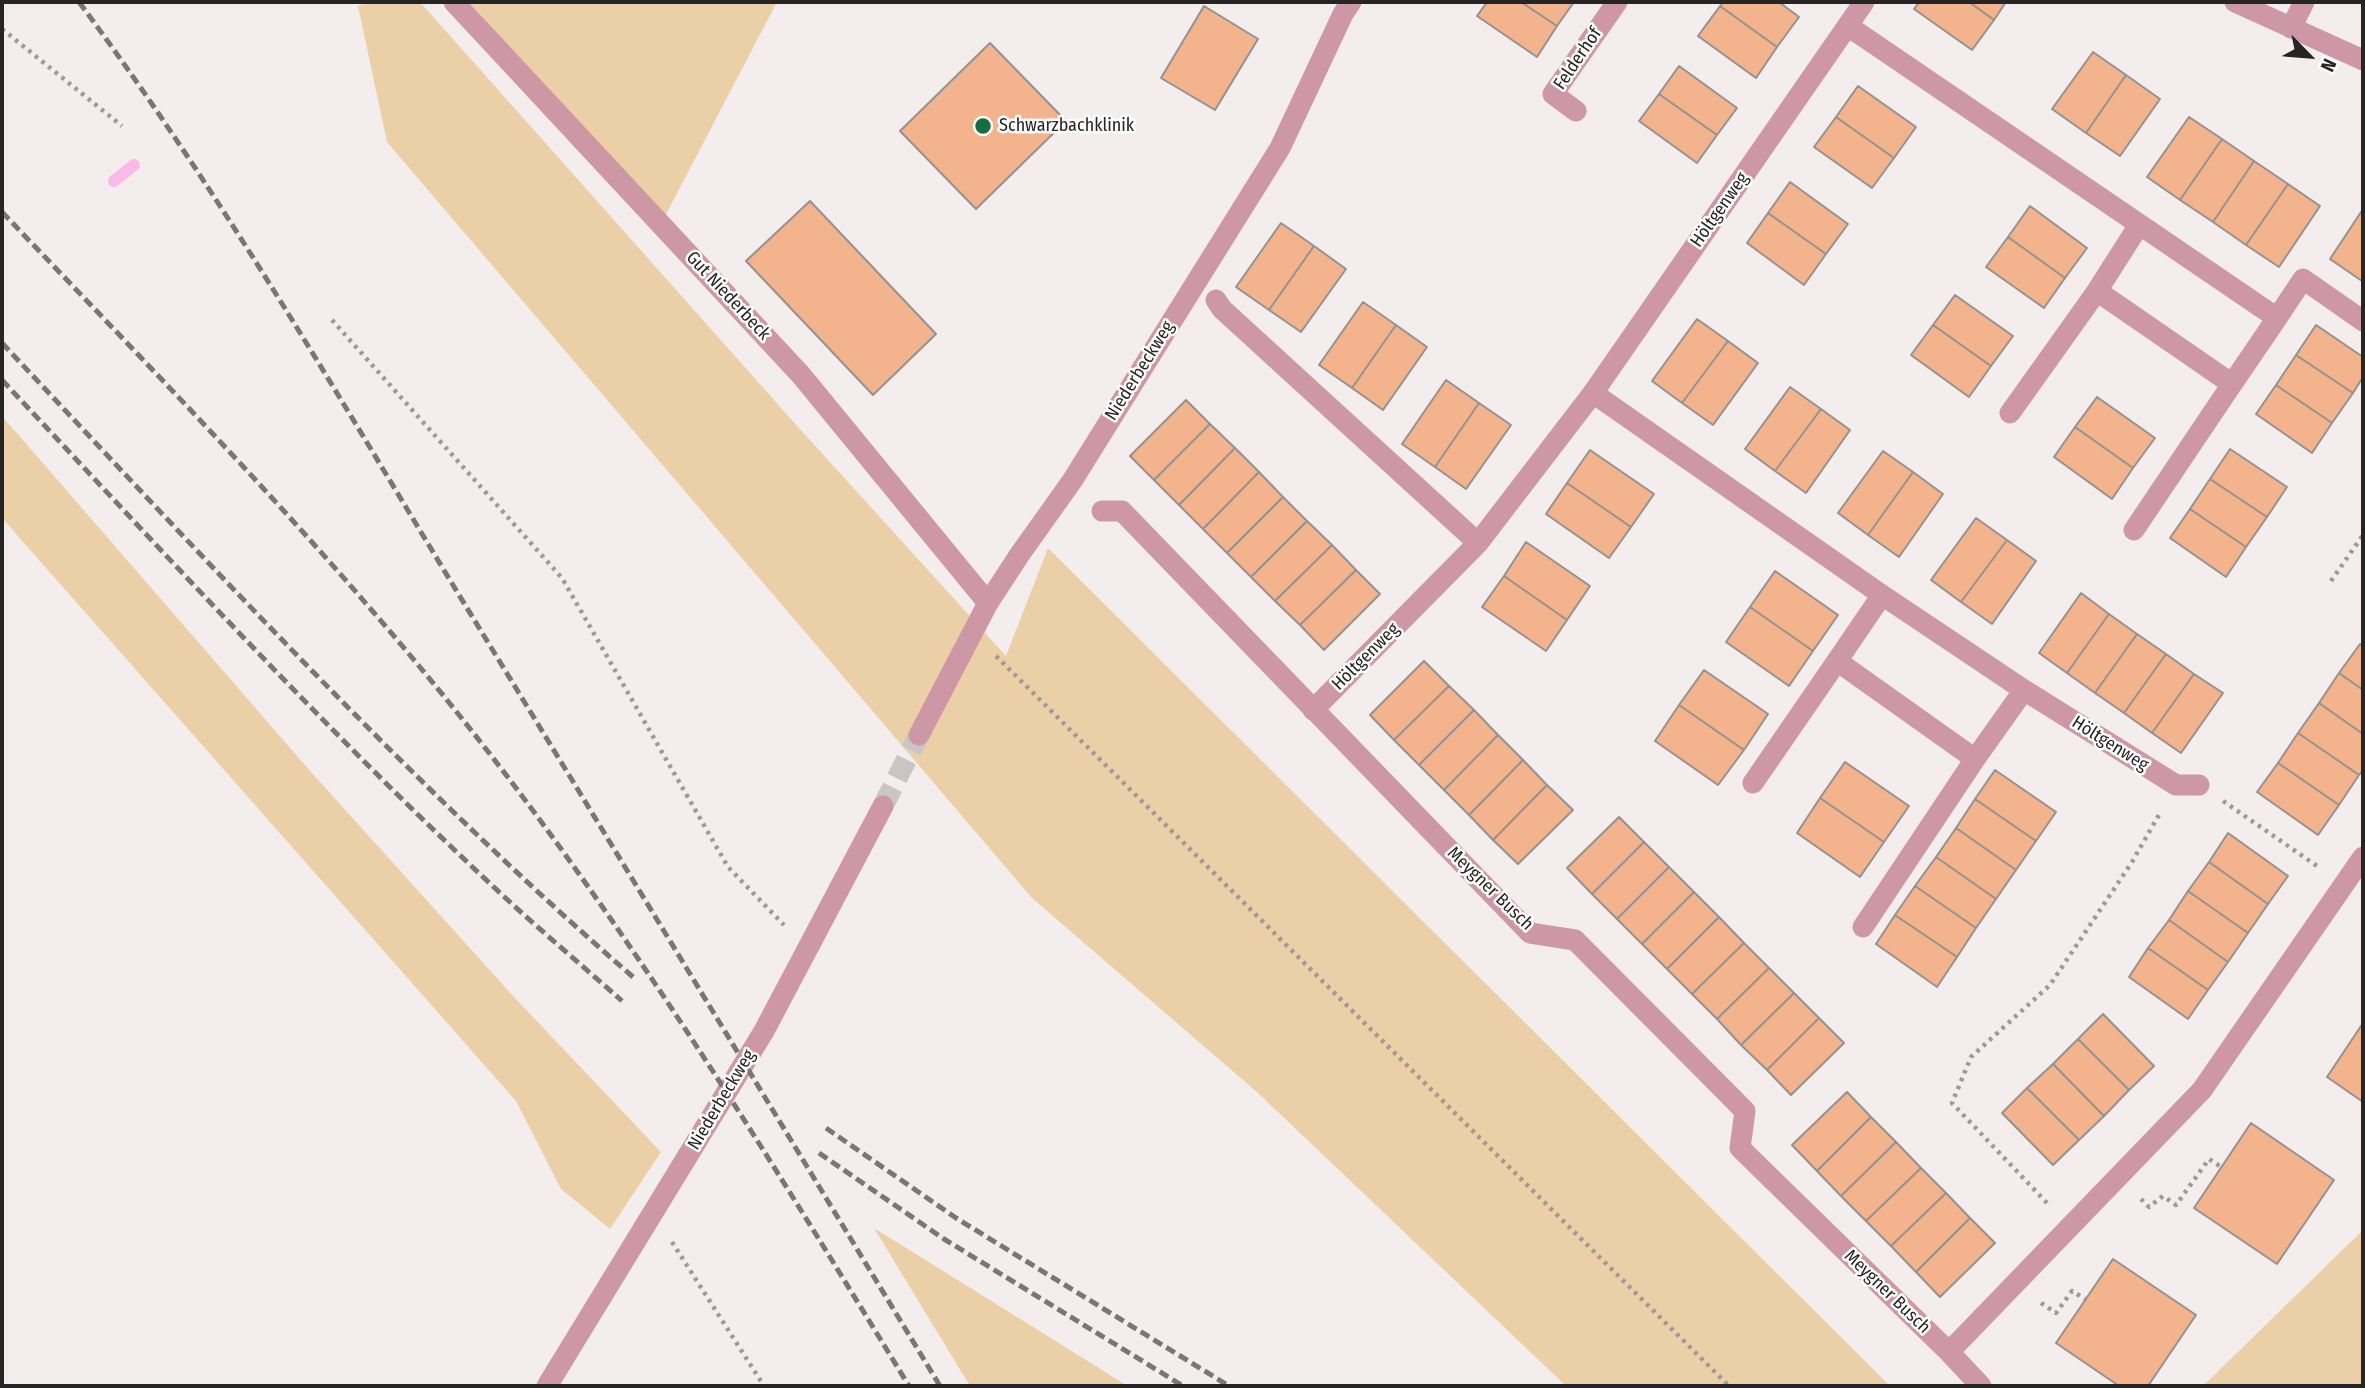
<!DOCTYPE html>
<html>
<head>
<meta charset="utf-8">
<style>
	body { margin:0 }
	#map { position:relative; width:2365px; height:1388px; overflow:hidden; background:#f3eded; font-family:"Fira Sans Condensed",sans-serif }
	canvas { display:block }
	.frame { position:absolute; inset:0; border:4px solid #262424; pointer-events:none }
	.north { position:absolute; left:2274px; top:21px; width:70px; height:70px; -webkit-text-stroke:5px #fff; paint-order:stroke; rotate:115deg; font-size:19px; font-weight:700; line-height:28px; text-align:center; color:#262424 }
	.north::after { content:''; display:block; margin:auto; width:24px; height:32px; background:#262424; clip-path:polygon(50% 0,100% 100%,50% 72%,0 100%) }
</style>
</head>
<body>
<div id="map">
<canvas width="2365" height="1388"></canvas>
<div class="frame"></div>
<div class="north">N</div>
</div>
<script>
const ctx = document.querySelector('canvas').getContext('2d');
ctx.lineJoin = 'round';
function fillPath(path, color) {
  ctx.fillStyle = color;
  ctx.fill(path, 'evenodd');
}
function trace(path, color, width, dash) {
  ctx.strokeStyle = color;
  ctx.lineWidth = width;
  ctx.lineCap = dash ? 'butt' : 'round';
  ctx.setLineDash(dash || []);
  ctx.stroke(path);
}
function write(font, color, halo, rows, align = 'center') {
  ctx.font = font + ' "Fira Sans Condensed",sans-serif';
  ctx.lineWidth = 5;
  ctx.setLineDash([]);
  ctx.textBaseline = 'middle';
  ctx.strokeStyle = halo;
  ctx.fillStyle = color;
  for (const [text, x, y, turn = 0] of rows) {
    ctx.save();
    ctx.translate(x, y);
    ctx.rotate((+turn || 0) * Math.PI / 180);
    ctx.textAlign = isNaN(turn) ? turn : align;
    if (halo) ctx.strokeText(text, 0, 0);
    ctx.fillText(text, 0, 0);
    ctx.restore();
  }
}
const green = new Path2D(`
	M369,2H420L799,428L1006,656L1048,548L1890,1386H1566L1258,1093L1032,898L387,142L358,6Z
	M469,2H777L663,220Z
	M2,416L311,772L514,997L661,1152L610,1229L561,1189L516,1101L2,518Z
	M874,1228L1099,1368L1127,1386H970Z
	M2363,1230V1386H2203Z`);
const stream = new Path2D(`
	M114,181L134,165`);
const building = new Path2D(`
	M1487,2H1521L1557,26L1537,57L1477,16Z
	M1521,2H1574L1557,26Z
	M1723,2H1779L1799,17L1777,47L1720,6Z
	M1919,2H1969L1994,20L1972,50L1914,9Z
	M1969,2H2006L1994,20Z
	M1204,6L1258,39L1215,110L1161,78Z
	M1720,6L1777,47L1756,78L1698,36Z
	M990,43L1066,121L976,209L900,131Z
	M2093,52L2126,75L2086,133L2052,109Z
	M1679,66L1737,108L1717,135L1659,94Z
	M2126,75L2160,99L2120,156L2086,133Z
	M1858,86L1916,127L1894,158L1836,117Z
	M1659,94L1717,135L1697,163L1639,121Z
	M1836,117L1894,158L1872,188L1814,147Z
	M2189,117L2222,139L2180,200L2147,177Z
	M2222,139L2254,161L2213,222L2180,200Z
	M2254,161L2288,184L2246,245L2213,222Z
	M1790,182L1848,224L1826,254L1768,213Z
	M2288,184L2320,206L2279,267L2246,245Z
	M810,201L936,334L873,395L746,261Z
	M2030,206L2087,248L2065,278L2008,237Z
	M2363,209V280L2362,281L2330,259Z
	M1768,213L1826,254L1804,285L1747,243Z
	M1281,223L1314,246L1269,310L1236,287Z
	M2008,237L2065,278L2044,308L1986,267Z
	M1314,246L1346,269L1301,332L1269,310Z
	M1955,295L2013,336L1991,366L1933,325Z
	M1363,302L1396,325L1352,388L1319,365Z
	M1697,319L1728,341L1682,403L1652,381Z
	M1396,325L1427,347L1383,410L1352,388Z
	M1933,325L1991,366L1969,397L1911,355Z
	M2316,325L2363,357V377L2353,393L2296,355Z
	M1728,341L1758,363L1713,425L1682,403Z
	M2296,355L2353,393L2332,423L2276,385Z
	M1446,380L1479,403L1435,467L1402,444Z
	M2276,385L2332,423L2312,453L2256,414Z
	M1790,387L1821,409L1775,471L1745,449Z
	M2097,397L2155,438L2133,468L2075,427Z
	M1186,400L1210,424L1154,480L1130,456Z
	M1479,403L1511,425L1466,489L1435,467Z
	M1821,409L1850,430L1806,493L1775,471Z
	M1210,424L1235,448L1179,505L1154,480Z
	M2075,427L2133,468L2112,499L2054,457Z
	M1235,448L1259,472L1203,529L1179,505Z
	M2230,449L2287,487L2267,517L2210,479Z
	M1590,450L1654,494L1631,527L1567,483Z
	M1883,451L1913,472L1868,535L1838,513Z
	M1259,472L1283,497L1227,553L1203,529Z
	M1913,472L1943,494L1899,557L1868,535Z
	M2210,479L2267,517L2246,547L2190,509Z
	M1567,483L1631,527L1609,558L1546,514Z
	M1283,497L1307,521L1251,577L1227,553Z
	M2190,509L2246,547L2226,577L2170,538Z
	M1976,518L2007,540L1961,602L1931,580Z
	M1307,521L1332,545L1275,601L1251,577Z
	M2007,540L2036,561L1992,624L1961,602Z
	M1526,542L1590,586L1567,620L1504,576Z
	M1332,545L1356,570L1300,625L1275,601Z
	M1356,570L1380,594L1324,650L1300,625Z
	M1775,571L1838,615L1813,651L1750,607Z
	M1504,576L1567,620L1546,651L1482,607Z
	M2081,593L2109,614L2067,673L2039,653Z
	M1750,607L1813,651L1789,686L1726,642Z
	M2109,614L2137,634L2095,693L2067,673Z
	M2137,634L2166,654L2124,713L2095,693Z
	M2360,644L2363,646V690L2339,673Z
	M2166,654L2194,674L2152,733L2124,713Z
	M1424,661L1449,686L1394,740L1370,715Z
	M1704,670L1768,714L1744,750L1679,705Z
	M2339,673L2363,690V734L2319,703Z
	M2194,674L2223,693L2181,753L2152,733Z
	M1449,686L1474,710L1419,765L1394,740Z
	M2319,703L2363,734V770L2359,775L2298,733Z
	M1679,705L1744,750L1718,785L1655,741Z
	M1474,710L1498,735L1444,790L1419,765Z
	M2298,733L2359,775L2339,805L2278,763Z
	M1498,735L1523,760L1469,815L1444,790Z
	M1523,760L1547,785L1493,840L1469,815Z
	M1845,762L1909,806L1884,842L1820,798Z
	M2278,763L2339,805L2318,835L2257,792Z
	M1995,770L2056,812L2036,841L1975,799Z
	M1547,785L1573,810L1518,864L1493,840Z
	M1820,798L1884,842L1860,877L1797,833Z
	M1975,799L2036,841L2016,870L1956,828Z
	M1619,817L1644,842L1592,894L1567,868Z
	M1956,828L2016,870L1996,899L1936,857Z
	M2228,833L2288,876L2268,904L2209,862Z
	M1644,842L1669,867L1617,919L1592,894Z
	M1936,857L1996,899L1976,928L1915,886Z
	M2209,862L2268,904L2248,933L2188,891Z
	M1669,867L1694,892L1642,944L1617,919Z
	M1915,886L1976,928L1957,957L1895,915Z
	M2188,891L2248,933L2228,962L2169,920Z
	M1694,892L1719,917L1667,969L1642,944Z
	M1895,915L1957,957L1937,987L1876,944Z
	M1719,917L1744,943L1692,994L1667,969Z
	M2169,920L2228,962L2208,990L2148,948Z
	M1744,943L1769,968L1717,1019L1692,994Z
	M2148,948L2208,990L2188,1019L2129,977Z
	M1769,968L1794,993L1741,1045L1717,1019Z
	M1794,993L1819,1018L1767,1070L1741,1045Z
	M2103,1014L2154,1066L2129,1090L2078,1039Z
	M1819,1018L1844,1043L1791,1095L1767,1070Z
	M2363,1023V1102L2327,1077Z
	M2078,1039L2129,1090L2104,1116L2053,1064Z
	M2053,1064L2104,1116L2079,1140L2027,1088Z
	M2027,1088L2079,1140L2053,1165L2002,1113Z
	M1847,1092L1871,1117L1817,1171L1792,1145Z
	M1871,1117L1896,1142L1841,1196L1817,1171Z
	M2251,1123L2334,1180L2277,1264L2194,1208Z
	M1896,1142L1921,1168L1866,1221L1841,1196Z
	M1921,1168L1946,1193L1891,1246L1866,1221Z
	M1946,1193L1970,1218L1916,1272L1891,1246Z
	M1970,1218L1995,1243L1940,1297L1916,1272Z
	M2113,1259L2196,1315L2148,1386H2119L2056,1343Z`);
const minorTunnel = new Path2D(`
	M883,806L919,735`);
const path = new Path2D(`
	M2,29L122,126
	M332,320L562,578L728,867L784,925
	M2331,581L2363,535
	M996,656L1729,1386
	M2223,801L2317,866
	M2141,1199L2149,1207L2163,1196L2176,1205L2209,1159L2221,1167
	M2047,1203L1952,1103L1971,1057L2050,985L2132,862L2160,813
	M672,1242L764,1386
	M2041,1303L2056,1313L2072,1291L2085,1299`);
const minor = new Path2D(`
	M454,2L801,375L988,603
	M2235,2L2363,60
	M1848,26L2277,318L2232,384L2097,291L2139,225
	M2291,28L2304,2
	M1576,111L1553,94L1617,2
	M1216,300L1222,309L1478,543
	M2277,318L2303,279L2363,321
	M1593,393L1882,595L2024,690L1975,759L1837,661L1882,595
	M2010,413L2097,291
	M1102,511H1122L1530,933L1575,940L1745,1111L1740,1148L1949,1352L2202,1090L2363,857
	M2134,530L2232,384
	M2024,690L2176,785H2199
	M1313,710L1478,543L1593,393L1864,2
	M919,735L988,603L1020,554L1072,481L1280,148L1343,14L1351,2
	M1753,783L1837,661
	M1863,927L1975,759
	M1949,1352L1981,1386
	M547,1386L764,1031L883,806`);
const rail = new Path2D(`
	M79,2C219,190 337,394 459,595C620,858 780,1122 940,1386
	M2,212C184,403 370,592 528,804C667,990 788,1188 909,1386
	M2,343C206,560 407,781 633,977
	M2,380C168,557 332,738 511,903C547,936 585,968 622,1001
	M826,1128L956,1218L1229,1386
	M819,1153L944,1239L1183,1386`);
const markers = [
	[983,126,9,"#156d40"]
];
const streetNames = [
	["Felderhof",1578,59,-56],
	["Höltgenweg",1720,210,-55],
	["Gut Niederbeck",728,296,47],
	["Niederbeckweg",1140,371,-58],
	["Höltgenweg",1366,657,-45],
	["Höltgenweg",2110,744,32],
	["Meygner Busch",1490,889,44],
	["Niederbeckweg",722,1100,-59],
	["Meygner Busch",1887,1292,44]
];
const poiNames = [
	["Schwarzbachklinik",999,126]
];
fillPath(green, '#ebd0a7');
trace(stream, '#f8bbe9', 12);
fillPath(building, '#f3b38c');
trace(building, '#95918e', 2);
trace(minorTunnel, '#cac5c5', 21, [21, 10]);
trace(path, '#9e9999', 4.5, [3.5, 5]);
trace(minor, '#cd97a5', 21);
trace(rail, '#7a7676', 5, [10, 5]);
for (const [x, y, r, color] of markers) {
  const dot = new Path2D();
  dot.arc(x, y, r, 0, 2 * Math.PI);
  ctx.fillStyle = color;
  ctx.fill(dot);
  trace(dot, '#fff', 2.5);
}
write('18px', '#262424', '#fff', streetNames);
write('18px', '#262424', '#fff', poiNames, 'left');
</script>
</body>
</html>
